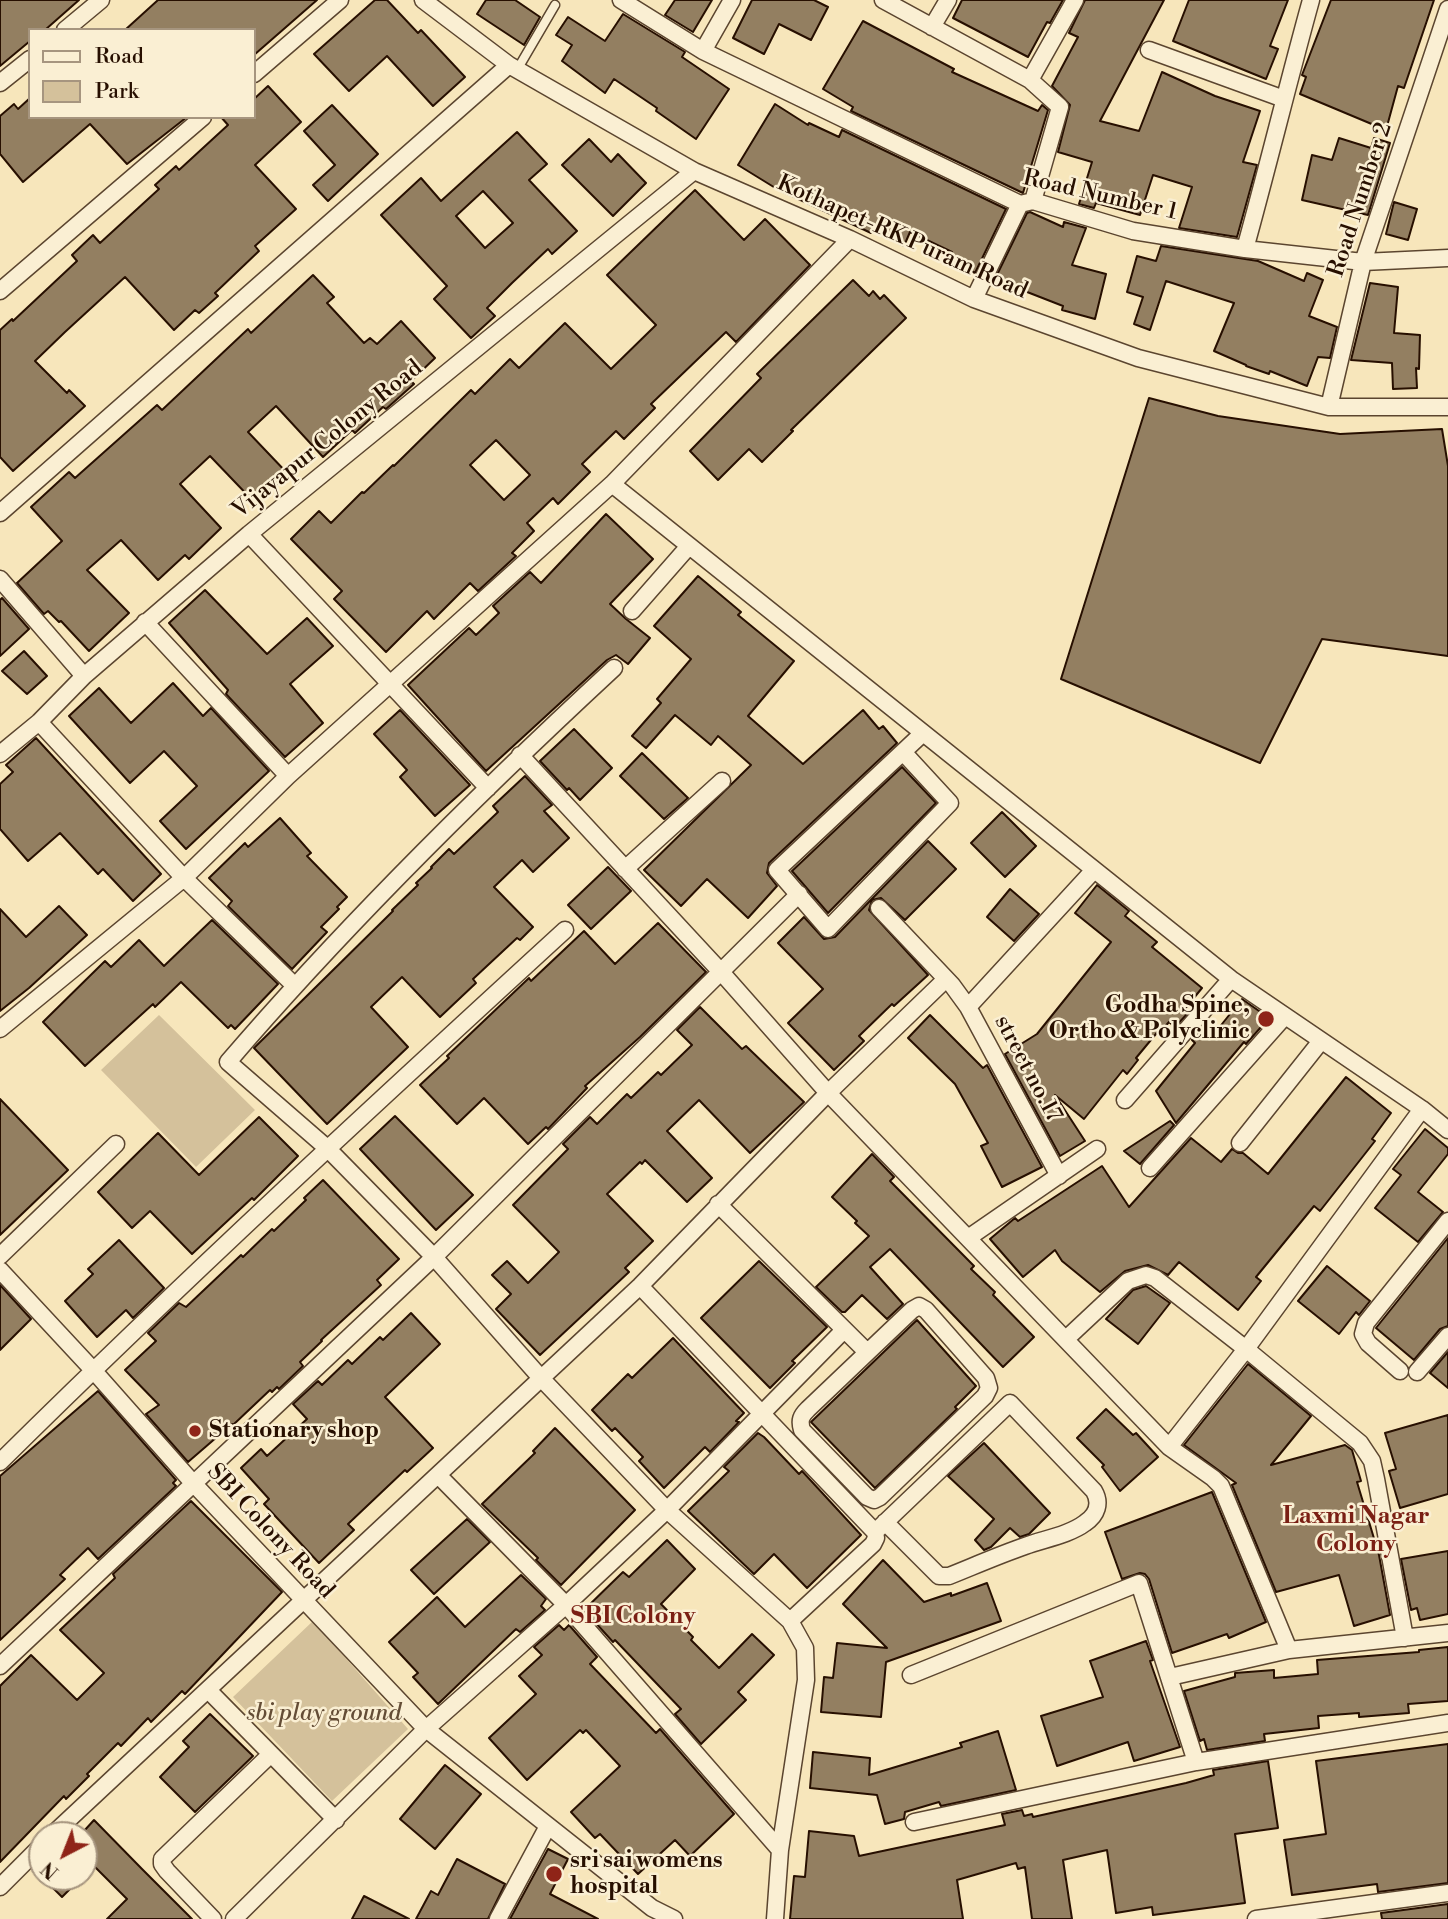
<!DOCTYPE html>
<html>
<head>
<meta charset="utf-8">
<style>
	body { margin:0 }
	#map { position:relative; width:1448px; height:1919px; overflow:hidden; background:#f7e6bb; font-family:"Libre Bodoni",serif }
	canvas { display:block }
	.legend { position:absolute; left:28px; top:28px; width:228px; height:91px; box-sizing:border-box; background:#faefd3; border:2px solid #a6957f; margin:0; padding:9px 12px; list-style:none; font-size:21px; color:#270f00 }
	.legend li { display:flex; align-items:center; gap:14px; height:35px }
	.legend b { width:35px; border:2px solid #a6957f }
	.north { position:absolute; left:28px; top:1821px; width:70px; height:70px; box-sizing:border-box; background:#faefd3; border:2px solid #a6957f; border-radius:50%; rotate:222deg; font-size:19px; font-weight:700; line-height:28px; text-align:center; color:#270f00 }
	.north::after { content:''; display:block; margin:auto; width:24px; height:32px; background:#8f2418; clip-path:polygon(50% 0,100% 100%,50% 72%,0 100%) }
</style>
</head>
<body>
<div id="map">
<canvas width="1448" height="1919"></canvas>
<ul class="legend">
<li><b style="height:9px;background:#faefd3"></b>Road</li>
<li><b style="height:19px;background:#d4c19b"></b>Park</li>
</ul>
<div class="north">N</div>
</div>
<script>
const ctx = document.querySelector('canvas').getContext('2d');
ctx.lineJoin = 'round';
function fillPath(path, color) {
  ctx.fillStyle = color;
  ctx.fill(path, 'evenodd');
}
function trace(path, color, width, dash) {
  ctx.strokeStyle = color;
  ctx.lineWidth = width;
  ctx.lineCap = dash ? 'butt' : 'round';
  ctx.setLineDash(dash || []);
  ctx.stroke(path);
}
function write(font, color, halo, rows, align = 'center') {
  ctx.font = font + ' "Libre Bodoni",serif';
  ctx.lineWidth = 5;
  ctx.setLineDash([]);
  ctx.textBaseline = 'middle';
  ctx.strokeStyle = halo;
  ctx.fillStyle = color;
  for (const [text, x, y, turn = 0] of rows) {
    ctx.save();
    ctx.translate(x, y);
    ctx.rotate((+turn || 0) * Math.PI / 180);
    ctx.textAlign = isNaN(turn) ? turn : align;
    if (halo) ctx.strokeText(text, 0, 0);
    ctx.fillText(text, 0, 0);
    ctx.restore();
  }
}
const green = new Path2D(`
	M159,1015L255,1110L196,1167L101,1070Z
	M313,1621L408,1729L332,1801L233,1697Z`);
const building = new Path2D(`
	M0,0H79L45,30H30V41L0,66Z
	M158,0H317L254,55V30H125Z
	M375,0H387L418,33L421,30L465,77L433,106L387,56L349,91L314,54Z
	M486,0H515L540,17L524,45L477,14Z
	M675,0H712L693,32L665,15Z
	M752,0H814L828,7L811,40L779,24L764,54L733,38Z
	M962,0H1063L1050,23L1047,22L1028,57L953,18Z
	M1085,0H1164L1100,121L1139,131L1162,72L1215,96L1260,111L1243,162L1257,165L1237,237L1179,228L1192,187L1153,175L1140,215L1096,203L1094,208L1079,204L1092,162L1058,152L1070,105L1052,86L1078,37L1069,33Z
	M1189,0H1288L1270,46L1278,49L1266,79L1173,41Z
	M1331,0H1434L1404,88L1398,86L1386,130L1300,94L1306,77L1302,75Z
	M623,14L685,52L682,57L729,89L696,139L656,111L657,108L614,79L605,93L562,61L572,45L556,35L568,17L605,41Z
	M863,21L954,69L952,72L1038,111L1042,105L1048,110L1023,193L851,111L853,107L823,89Z
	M268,86L301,122L255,165L296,209L255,246L259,251L215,293L218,296L199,313L195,310L174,330L125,277L65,332L35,361L67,393L69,390L85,406L13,471L0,457V330L12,319L13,321L77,261L72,255L93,235L100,243L159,189L155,185L176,166L179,170L228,125L221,117H254V99Z
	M30,98V117H187L127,164L90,124L23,182L0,154V116L14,104L18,109Z
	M775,104L808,125L809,123L839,137L842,130L1006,209L975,273L948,259L952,252L910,232L904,246L872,230L871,233L777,189L738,165Z
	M332,105L378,154L328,201L313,185L335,165L304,131Z
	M517,132L547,164L529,180L577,231L552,254L548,249L512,283L487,308L495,316L471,338L434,299L447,286L381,215L421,178L441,201ZM483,191L513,223L485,248L456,216Z
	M1339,138L1371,148L1374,138L1390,143L1368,215L1302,200L1312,155L1332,160Z
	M589,139L611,162L618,154L646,183L613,216L562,165Z
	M695,190L744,240L765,219L810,265L736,342L726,332L651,404L655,408L624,439L616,431L582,464L590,472L558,504L553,498L527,523L534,531L512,553L516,556L478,591L470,583L434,619L427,611L386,652L334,599L342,591L291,539L319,511L331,523L362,492L364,493L393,465L394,466L471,390L475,394L510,359L519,368L565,323L611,369L656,325L607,275ZM496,440L530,475L504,500L470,465Z
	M1394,202L1417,209L1408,240L1386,234Z
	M1030,212L1063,227L1064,222L1086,228L1072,265L1106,274L1095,319L1062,310L1063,306L1022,290L1021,293L994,281L1027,213Z
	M1161,246L1258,261L1304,281L1307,273L1323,280L1309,316L1337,327L1330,358L1318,357L1307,386L1270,371L1269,374L1246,366V365L1214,351L1234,303L1166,281L1150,330L1134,324L1143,297L1127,292L1137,256L1156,261Z
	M313,275L334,297L327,303L364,343L370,338L377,344L401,321L435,358L411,381L414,384L395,401L386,409L383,407L355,433L352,430L323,457L276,406L248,432L288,474L256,504L210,456L180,484L221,528L189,559L185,555L158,580L121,540L87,570L129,613L89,651L61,621L59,622L48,611L44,614L17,583L62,541L31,507L69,472L75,478L157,405L162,410L248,329L251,333Z
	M853,280L869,296L873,291L880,299L884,295L906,318L791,430L793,431L762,462L749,449L718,480L690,451L761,378L757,374Z
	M1370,283L1398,287L1394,333L1420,335L1419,369L1416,368L1417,388L1393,389L1392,363L1351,360Z
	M1149,398L1218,416L1340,434L1442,429L1448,466V656L1322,639L1260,763L1061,679Z
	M606,514L653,559L610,604L626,619L650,638L628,664L616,655L607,660L486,771L408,685L469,628L476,635L499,613L493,606L530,572L541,583Z
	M698,576L741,612L738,615L794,661L748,716L803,764L863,710L879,729L883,726L897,743L769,863L767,873L777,886L748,918L707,879L681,906L644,870L751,765L718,736L711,745L675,715L646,748L632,736L661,703L657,699L691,659L654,626Z
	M205,590L267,654L307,618L333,646L290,684L323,723L285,757L226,694L228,690L169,623Z
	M2,598L29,629L0,656V600Z
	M24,651L47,676L27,694L2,671Z
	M173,683L203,716L211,708L269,771L186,849L160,821L197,786L164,751L130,783L69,716L99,688L131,723Z
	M400,710L470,785L435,816L400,777L407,770L374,734Z
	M574,729L612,768L580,800L569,788L567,790L540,761Z
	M36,738L161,874L133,901L103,869L98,874L60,833L28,861L0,829V784L13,772L6,765Z
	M642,753L688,798L664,819L620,776Z
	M902,767L936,803L828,913L792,871Z
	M525,776L552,805L544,811L569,838L533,872L522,860L494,887L533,927L520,940L517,938L473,979L476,983L440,1017L402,977L371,1007L408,1047L327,1124L254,1048L393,911L392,910L418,885L416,883L432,868L431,867L449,849L454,854L498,812L493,806Z
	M1002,812L1036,846L1005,877L971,843Z
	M280,818L311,853L307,856L347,897L337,907L339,909L321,927L327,932L292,969L228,906L232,901L209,878L245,843L248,847Z
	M928,841L956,869L905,920L881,898L872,900L869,910L928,975L894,1006L892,1004L859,1036L864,1041L834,1070L788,1023L823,989L778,943L804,917L824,939L835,937Z
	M608,867L631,891L591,929L568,905Z
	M1097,885L1129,911L1125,916L1157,942L1152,947L1202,988L1184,1010L1188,1013L1175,1027L1169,1022L1162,1030L1160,1029L1136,1058L1138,1060L1127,1074L1123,1070L1084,1119L1055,1095L1085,1141L1060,1156L1005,1054L1037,1034L1111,942L1075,913Z
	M1010,889L1039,914L1014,941L987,917Z
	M59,906L87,935L29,988L0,1011V909L26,937Z
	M212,920L278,984L235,1029L231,1025L228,1028L181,982L155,1007L153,1004L85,1066L43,1022L105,961L111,967L139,940L164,966Z
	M658,923L706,972L640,1037L585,1086L587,1088L548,1129L546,1127L528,1144L484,1098L457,1124L420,1085L449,1058L447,1056L529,978L531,981L584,931L615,964Z
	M1242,999L1269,1018L1246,1044L1244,1042L1176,1123L1156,1091L1195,1043L1192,1040L1204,1026L1214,1034Z
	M700,1007L742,1049L746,1046L804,1102L750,1153L699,1100L667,1131L712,1178L687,1202L645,1160L642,1164L640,1162L607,1194L653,1241L625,1268L629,1272L540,1355L496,1309L511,1294L492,1275L507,1261L528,1283L559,1252L513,1205L568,1149L563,1144L590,1117L597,1124L627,1094L631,1098L658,1072L661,1075L692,1045L677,1030Z
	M930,1015L983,1068L987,1065L1042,1167L1002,1187L981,1146L988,1143L955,1084L908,1038Z
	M1346,1077L1391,1113L1372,1139L1375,1141L1320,1211L1314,1206L1256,1277L1261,1281L1238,1310L1179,1262L1168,1275L1148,1265L1125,1271L1100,1292L1062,1261L1055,1250L1023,1277L990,1239L1015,1218L1018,1221L1102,1166L1129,1207L1191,1138L1221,1162L1232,1149L1238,1153H1243L1268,1174Z
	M0,1099L68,1170L0,1235Z
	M395,1116L473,1195L436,1230L360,1149Z
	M259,1117L298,1156L254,1200L252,1198L192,1254L150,1211L132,1228L98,1192L158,1133L199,1175Z
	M1170,1121L1174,1125L1140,1164L1124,1151Z
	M1425,1129L1448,1148V1154L1418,1192L1443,1212L1418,1242L1375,1208L1401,1175L1393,1169Z
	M872,1154L894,1177L890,1181L974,1266L971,1269L995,1292L993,1295L1034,1337L1003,1367L890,1249L870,1267L903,1304L887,1319L862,1295L845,1312H842L816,1287L869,1236L855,1223L857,1221L832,1197Z
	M323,1180L399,1259L377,1280L381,1285L321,1340L322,1341L300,1362L303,1366L279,1389L277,1387L272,1392L270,1390L233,1425L232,1424L188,1462L146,1414L159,1405L125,1370L156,1341L148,1333L179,1303L186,1307L241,1255L243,1257L272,1229L274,1231L306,1200L304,1198Z
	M1448,1238V1326L1440,1329L1414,1360L1376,1328Z
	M119,1240L164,1288L133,1318L126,1310L97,1337L65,1301L93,1274L88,1269Z
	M759,1261L827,1327L792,1361L795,1363L770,1388L701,1318Z
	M1327,1266L1370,1301L1359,1315L1356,1312L1339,1334L1298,1301Z
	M0,1285L31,1319L0,1350Z
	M1146,1286L1170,1303L1138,1344L1106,1319L1133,1290Z
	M411,1313L440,1344L385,1397L433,1448L407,1472L405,1470L348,1524L354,1530L319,1563L264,1504L269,1499L241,1468L261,1449L267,1456L307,1419L293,1404L318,1381L322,1385L348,1360L352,1364L380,1337L383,1340Z
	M917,1320L976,1386L955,1407L957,1409L875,1488L811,1422Z
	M673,1338L744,1413L736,1421L739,1422L710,1452L705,1447L664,1488L639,1461L643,1457L615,1428L612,1431L592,1410L628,1374L632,1378Z
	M1448,1352V1388L1430,1373Z
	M1248,1364L1311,1416L1271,1465L1345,1445L1352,1450L1361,1481L1357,1482L1379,1555L1390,1615L1354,1626L1339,1575L1276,1592L1232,1485L1236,1483L1184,1445Z
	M98,1391L176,1480L173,1483L176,1486L98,1559L88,1548L60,1575L65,1579L0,1640V1476Z
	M1106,1409L1133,1435L1136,1433L1158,1457L1120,1491L1102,1467L1104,1465L1077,1438Z
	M1448,1415V1494L1400,1508L1389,1471L1396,1469L1385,1433Z
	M555,1428L635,1510L561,1585L536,1560L538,1558L482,1504L535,1453L533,1451Z
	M758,1433L764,1437L799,1474L802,1471L861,1535L807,1588L774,1554L754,1574L688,1511L729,1471L724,1467Z
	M984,1443L1050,1513L1029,1534L1020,1537L1010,1528L991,1547L984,1550L975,1540L994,1519L948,1476Z
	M1212,1492L1266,1622L1229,1638L1227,1634L1172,1653L1149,1579L1145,1574L1140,1573L1122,1579L1105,1532Z
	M191,1501L282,1592L185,1694L182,1691L151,1722L148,1718L121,1746L118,1743L87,1774L89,1776L66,1799L64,1796L0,1862V1686L31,1655L77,1700L104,1673L60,1630L115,1578L113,1574Z
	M467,1519L490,1542L434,1594L411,1570Z
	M667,1540L695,1569L661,1604L693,1637L691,1640L719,1668L752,1634L774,1655L738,1692L746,1700L701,1744L675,1714L681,1709L615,1640L613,1642L584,1610L623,1572L629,1577Z
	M1448,1551V1614L1420,1620L1417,1608L1411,1610L1401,1559Z
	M883,1560L924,1602L951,1593V1596L987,1583L1001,1621L886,1662L881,1717L821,1712L824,1677L833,1678L837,1643L887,1648L843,1604Z
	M521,1575L546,1599L541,1606L545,1610L520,1632L516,1629L438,1704L413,1677L418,1673L389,1642L437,1597L465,1627Z
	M559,1625L564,1630L569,1625L597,1657L590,1664L656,1733L660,1729L734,1814L690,1856L675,1840L638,1874L600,1834L595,1838L571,1812L620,1766L586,1730L583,1733L580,1730L527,1780L489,1738L536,1694L519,1676L542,1655L534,1647Z
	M1146,1641L1153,1660L1150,1661L1180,1747L1134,1761L1128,1742L1057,1766L1041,1716L1103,1697L1090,1661Z
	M1448,1647V1701L1408,1704L1409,1713L1359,1717V1713L1318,1716L1319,1728L1264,1734L1265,1741L1207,1750L1204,1739L1200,1741L1184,1691L1235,1677V1673L1274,1670V1678L1318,1674L1317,1660L1419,1652V1650Z
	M210,1714L253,1756L195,1812L160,1777L189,1747L183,1741Z
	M998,1731L1016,1790L941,1806L939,1802L905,1812L904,1819L885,1824L877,1795L810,1788L813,1752L870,1758L869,1775L962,1747L960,1743Z
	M1448,1744V1883L1378,1892L1377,1884L1292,1895L1284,1840L1326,1834L1316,1761Z
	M1268,1761L1278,1828L1235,1834L1245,1903L1153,1915L1152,1907L1116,1913L1107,1850L1063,1860L1072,1919H1032L1025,1867L1018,1869L1016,1863L957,1880L963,1919H790L794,1876L805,1877L809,1831L854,1836L859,1856L1005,1825L1002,1814L1022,1810L1024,1816L1032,1814L1033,1817L1186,1783L1214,1775L1213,1770Z
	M445,1765L481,1794L435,1849L400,1819Z
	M94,1820L142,1869L192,1919H107L127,1899L93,1865L84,1875V1831Z
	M548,1849L568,1859L550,1894L598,1919H510Z
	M457,1859L505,1884L488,1919H416L431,1891L438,1895Z
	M42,1877H82L62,1897Z
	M364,1896L409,1919H352Z
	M1448,1904V1919H1382L1381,1913Z`);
const service = new Path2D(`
	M517,70L555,5`);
const minor = new Path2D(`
	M423,0L509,65L694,171L850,239L974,299L1138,358L1329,407H1448
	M621,0L703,51L1020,204L1033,201L1133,231L1245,249L1363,262L1448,258
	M883,0L1030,80L1060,107L1033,201
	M932,27L948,0
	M65,30L101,0
	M1149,50L1284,99
	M703,51L732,0
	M254,74L340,0
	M1030,80L1075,0
	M0,83L30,59
	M1245,249C1268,166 1288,83 1311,0
	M0,291L203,117
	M974,299L1020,204
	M1329,407L1363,262L1448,9
	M612,484L1231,979L1422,1109L1448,1130
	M0,513L509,65
	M249,534L488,788
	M0,579L84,676
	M632,611L689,546
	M145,622L288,776
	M614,668C479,793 347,923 228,1062L327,1148L434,1257L540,1377L667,1510L790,1621L805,1648L806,1680L780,1850L775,1919
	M39,722L184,878L294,985
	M903,752L950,803L828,929L777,870L922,734
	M0,754L39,722L84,676L249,534L694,171
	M520,755L722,973L828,1093L1169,1447L1213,1478L1221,1486L1289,1650
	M625,869L722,781
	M879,908L952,985L968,1007L1059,1176
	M968,1007L1094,870
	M0,1029L184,878L288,776L612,484L850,239
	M1125,1100L1231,979
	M1240,1143L1321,1041
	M1150,1168L1285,1016
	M718,1204L867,1352
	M968,1238L1097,1149
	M0,1256L116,1144
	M0,1270L93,1370L193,1483L426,1729L652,1908L674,1919
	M640,1286L875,1532L876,1538L873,1544L790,1621
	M919,1306L926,1310L986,1378L989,1388L985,1396L880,1497L874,1500L867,1497L802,1430C799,1420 801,1416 808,1409L912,1310Z
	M1066,1339L1128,1281L1146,1275L1155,1278L1246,1349L1360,1443L1372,1461L1376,1479L1405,1638
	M1400,1371L1368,1343L1363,1334L1366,1323L1448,1221
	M1417,1372L1448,1336
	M1169,1447L1246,1349L1422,1109
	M0,1462C184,1280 374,1105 565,930
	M438,1475L566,1605L780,1850
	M875,1532L1010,1403L1094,1491C1101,1503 1097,1515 1085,1523C1069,1535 1044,1539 1025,1546C999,1555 974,1566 949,1576H939L885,1522
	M0,1666L434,1257L799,894
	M911,1675L1139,1583L1196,1762
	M1170,1677L1289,1650L1448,1633
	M208,1690L336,1820
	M914,1822L1196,1762L1448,1723
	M52,1835L640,1286L828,1093L946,979
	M0,1887L42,1845
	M213,1919L167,1871L162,1864V1859L271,1754
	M234,1919L426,1729L566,1605L667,1510L844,1330
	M498,1919L548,1826
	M1256,1919L1448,1893`);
const markers = [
	[1266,1019,9,"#8f2418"],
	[195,1431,7,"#8f2418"],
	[554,1874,9,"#8f2418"]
];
const streetNames = [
	["Road Number 1",1100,196,13],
	["Road Number 2",1361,200,-72],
	["Kothapet-RK Puram Road",902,238,24],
	["Vijayapur Colony Road",328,440,-39],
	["street no.17",1027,1069,62],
	["SBI Colony Road",270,1532,47]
];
const poiNames = [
	["Godha Spine,",1250,1006,"right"],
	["Ortho & Polyclinic",1250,1032,"right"],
	["Stationary shop",209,1431],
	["sri sai womens",570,1861],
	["hospital",570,1887]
];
const parkNames = [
	["sbi play ground",324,1714]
];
const neighbourhoodNames = [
	["Laxmi Nagar",1356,1517],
	["Colony",1356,1545],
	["SBI Colony",633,1617]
];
fillPath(green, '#d4c19b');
fillPath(building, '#937f61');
trace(building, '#270f00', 2);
trace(service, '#5b452f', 11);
trace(minor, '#5b452f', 19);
trace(service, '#faefd3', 8);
trace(minor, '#faefd3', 16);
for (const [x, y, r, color] of markers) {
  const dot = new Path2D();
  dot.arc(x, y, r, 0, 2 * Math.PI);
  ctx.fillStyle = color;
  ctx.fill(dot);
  trace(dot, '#faefd3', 2.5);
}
write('23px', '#270f00', '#faefd3', streetNames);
write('bold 23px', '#270f00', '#faefd3', poiNames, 'left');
write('italic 23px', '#644d36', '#faefd3', parkNames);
write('bold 24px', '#7a1f14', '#faefd3', neighbourhoodNames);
</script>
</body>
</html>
